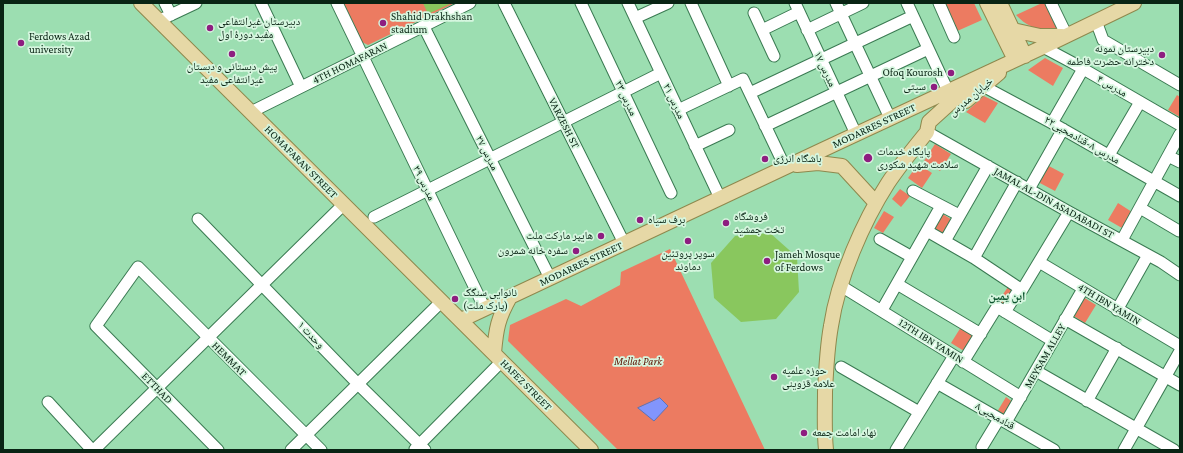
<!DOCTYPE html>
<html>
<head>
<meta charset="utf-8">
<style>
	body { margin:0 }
	#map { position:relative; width:1183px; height:453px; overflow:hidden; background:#9cdeb1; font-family:"Crimson Pro",serif }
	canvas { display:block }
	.frame { position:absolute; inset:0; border:4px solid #092414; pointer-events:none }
</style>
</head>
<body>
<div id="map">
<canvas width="1183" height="453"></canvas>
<div class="frame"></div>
</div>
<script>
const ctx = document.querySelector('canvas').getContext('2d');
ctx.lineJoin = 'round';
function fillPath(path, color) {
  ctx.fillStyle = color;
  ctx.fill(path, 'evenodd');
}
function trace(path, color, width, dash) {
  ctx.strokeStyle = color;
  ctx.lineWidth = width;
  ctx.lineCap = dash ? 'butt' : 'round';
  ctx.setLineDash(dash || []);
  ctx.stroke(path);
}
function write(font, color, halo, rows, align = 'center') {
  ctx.font = font + ' "Crimson Pro","Noto Naskh Arabic",serif';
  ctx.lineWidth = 3.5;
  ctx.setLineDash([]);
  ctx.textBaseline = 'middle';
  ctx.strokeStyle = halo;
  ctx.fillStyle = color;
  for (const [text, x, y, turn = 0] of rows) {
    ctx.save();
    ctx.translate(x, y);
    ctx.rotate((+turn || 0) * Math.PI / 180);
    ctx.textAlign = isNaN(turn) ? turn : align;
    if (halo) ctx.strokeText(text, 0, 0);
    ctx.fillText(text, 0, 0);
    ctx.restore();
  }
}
const green = new Path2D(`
	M343,3H455L368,45L362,42Z
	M942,3H974L982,20L955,32Z
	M1042,3H1046L1059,29C1042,32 1028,28 1016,15Z
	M1045,58L1063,68L1053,86L1028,70Z
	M1177,95L1180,97V117L1168,110Z
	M984,96L998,103L985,123L966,112Z
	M935,144L951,154L940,171L924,161Z
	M918,164L932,173L922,188L908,178Z
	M1047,165L1064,174L1055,191L1038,182Z
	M900,189L910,196L901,207L892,199Z
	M1118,203L1132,212L1122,228L1108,220Z
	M884,211L894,217L883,233L874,228Z
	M941,213L954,221L944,237L931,229Z
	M670,249L765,450H618L508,341L510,325L566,299L581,306L620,285L621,272Z
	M1008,287L1015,292L1004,308L997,303Z
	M1083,297L1096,305L1085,323L1072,315Z
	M961,327L974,335L964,351L951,343Z
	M1006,397L1014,403L1004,417L997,412Z`);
const water = new Path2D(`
	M660,398L668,406L654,421L638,408Z`);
const building = new Path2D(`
	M423,3H452L428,14Z
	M770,233L797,257L799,292L776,319L741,322L714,298L711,263L735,236Z`);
const minor = new Path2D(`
	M165,3L171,15
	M261,3L301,87
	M337,3L485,309
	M504,3L624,243
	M581,3L671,193
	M628,3L720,198
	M691,3L729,86
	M795,3L856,134
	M836,3L890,118
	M907,3L948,91
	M939,3L954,37
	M1051,3L1067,36
	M754,13L774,56
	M635,18L668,3
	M160,20L196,3
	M1096,21L1103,40L1180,85
	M424,27L550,278
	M762,30L799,12
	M807,30L863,3
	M1043,47L1073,63L1180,125
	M983,86L1052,123L1180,196
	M750,93L913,16
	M678,110L743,79L785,167
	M251,112L470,3
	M1052,123L1083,69
	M765,126L928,49
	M927,132L1069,212L1161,262L1180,275
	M695,146L729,130
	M1109,155L1140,102
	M1168,156L1180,162
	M1029,189L1063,129
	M913,191L959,215
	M1140,208L1179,231
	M374,217L661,73
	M198,219L358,384L425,450
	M927,231L974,258L1022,290L1069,212
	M880,239L912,257
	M1122,240L1180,134
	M945,241L988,166
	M974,258L1017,182
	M1039,262L1180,346
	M897,284L981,334
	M841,286L1021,397
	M882,310L941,206
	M1117,310L1148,255
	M1005,312L1020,288
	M1065,319L1180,385
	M963,362L997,307L1053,341
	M841,367L919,412
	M1036,371L1174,450
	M937,383L1054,450
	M1087,401L1117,348
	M48,402L92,450
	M1006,422L1083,289
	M982,447L999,419
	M415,449L502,361
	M94,450L344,204
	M218,450L96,326L138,267L321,450
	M291,450L442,301
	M896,450L954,356
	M1124,450L1180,351`);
const major = new Path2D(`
	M141,3L591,450
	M987,3L1015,60
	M1000,3L1025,56
	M1013,30L1040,36H1062
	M966,101L999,73
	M797,165L818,163L842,166
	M842,166L876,203
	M461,320L820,151L1043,47L1134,3
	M494,353C496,329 498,318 510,297
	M826,450C824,431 825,411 825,392C826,370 827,348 831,326C838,279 863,222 888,183C900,165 914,148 927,132L929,122L950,103L970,87`);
const markers = [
	[383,23,4,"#8e1e80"],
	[210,28,4,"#8e1e80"],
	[21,43,4,"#8e1e80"],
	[232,54,4,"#8e1e80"],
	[1162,55,4,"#8e1e80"],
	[951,73,4,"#8e1e80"],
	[934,87,4,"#8e1e80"],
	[868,158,5,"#8e1e80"],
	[765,159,4,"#8e1e80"],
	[640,220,4,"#8e1e80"],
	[726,223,4,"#8e1e80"],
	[601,236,4,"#8e1e80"],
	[688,241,4,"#8e1e80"],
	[576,251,4,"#8e1e80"],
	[767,261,4,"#8e1e80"],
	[455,299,4,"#8e1e80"],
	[774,377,4,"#8e1e80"],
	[804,433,4,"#8e1e80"]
];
const poiNames = [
	["Shahid Drakhshan",391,17],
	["stadium",391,30],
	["دبیرستان غیرانتفاعی",218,22],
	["مفید دورهٔ اول",218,35],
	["Ferdows Azad",29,37],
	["university",29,50],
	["دبیرستان نمونه",1154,49,"right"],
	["دخترانه حضرت فاطمه",1154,62,"right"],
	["پیش دبستانی و دبستان",232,67,"center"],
	["غیرانتفاعی مفید",232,80,"center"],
	["Ofoq Kourosh",943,73,"right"],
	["سیتی",926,87,"right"],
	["پایگاه خدمات",877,152],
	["سلامت شهید شکوری",877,165],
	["باشگاه انرژی",773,159],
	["فروشگاه",734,217],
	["تخت جمشید",734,230],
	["برف سیاه",648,220],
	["هایپر مارکت ملت",593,236,"right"],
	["سفره خانه شمرون",568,251,"right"],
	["سوپر پروتئین",688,254,"center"],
	["دماوند",688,267,"center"],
	["Jameh Mosque",775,255],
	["of Ferdows",775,268],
	["نانوایی سنگک",463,293],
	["(پارک ملت)",463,306],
	["حوزه علمیه",782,371],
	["علامه قزوینی",782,384],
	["نهاد امامت جمعه",812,433]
];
const streetNames = [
	["4TH HOMAFARAN",350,63,-26],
	["مدرس ۱۷",825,69,65],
	["مدرس ۴",1112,86,30],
	["خیابان مدرس",971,97,-40],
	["مدرس ۲۳",626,98,65],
	["مدرس ۲۱",674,101,65],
	["VARZESH ST",564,123,63],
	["MODARRES STREET",874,126,-25],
	["مدرس ۸-قنادمحبی۲۲",1082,140,30],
	["مدرس ۲۷",487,153,63],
	["HOMAFARAN STREET",301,162,45],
	["مدرس ۲۹",424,183,64],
	["JAMAL AL-DIN ASADABADI ST",1054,203,29],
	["MODARRES STREET",581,264,-25],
	["4TH IBN YAMIN",1109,304,31],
	["وحدت ۱",311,335,46],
	["12TH IBN YAMIN",931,341,32],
	["MEYSAM ALLEY",1045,356,-60],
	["HEMMAT",229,359,45],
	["HAFEZ STREET",526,385,45],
	["ETTHAD",157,388,46],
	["قنادمحبی۸",995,416,30]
];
const parkNames = [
	["Mellat Park",638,362]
];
const neighbourhoodNames = [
	["ابن یمین",1007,296]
];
fillPath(green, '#ec7b61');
fillPath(water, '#8295fc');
trace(water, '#5e73b6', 1);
fillPath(building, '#89c75e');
trace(minor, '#3a7a52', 13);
trace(major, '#8e884d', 16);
trace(minor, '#fff', 11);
trace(major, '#e6d8a6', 14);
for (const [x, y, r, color] of markers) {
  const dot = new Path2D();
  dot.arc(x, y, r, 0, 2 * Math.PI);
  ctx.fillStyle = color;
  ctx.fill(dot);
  trace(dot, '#d6f6df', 1.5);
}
write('11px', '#092414', '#d6f6df', poiNames, 'left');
write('11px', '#092414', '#d6f6df', streetNames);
write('italic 11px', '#5c1202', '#d6f6df', parkNames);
write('bold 12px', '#0d542e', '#d6f6df', neighbourhoodNames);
</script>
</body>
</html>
